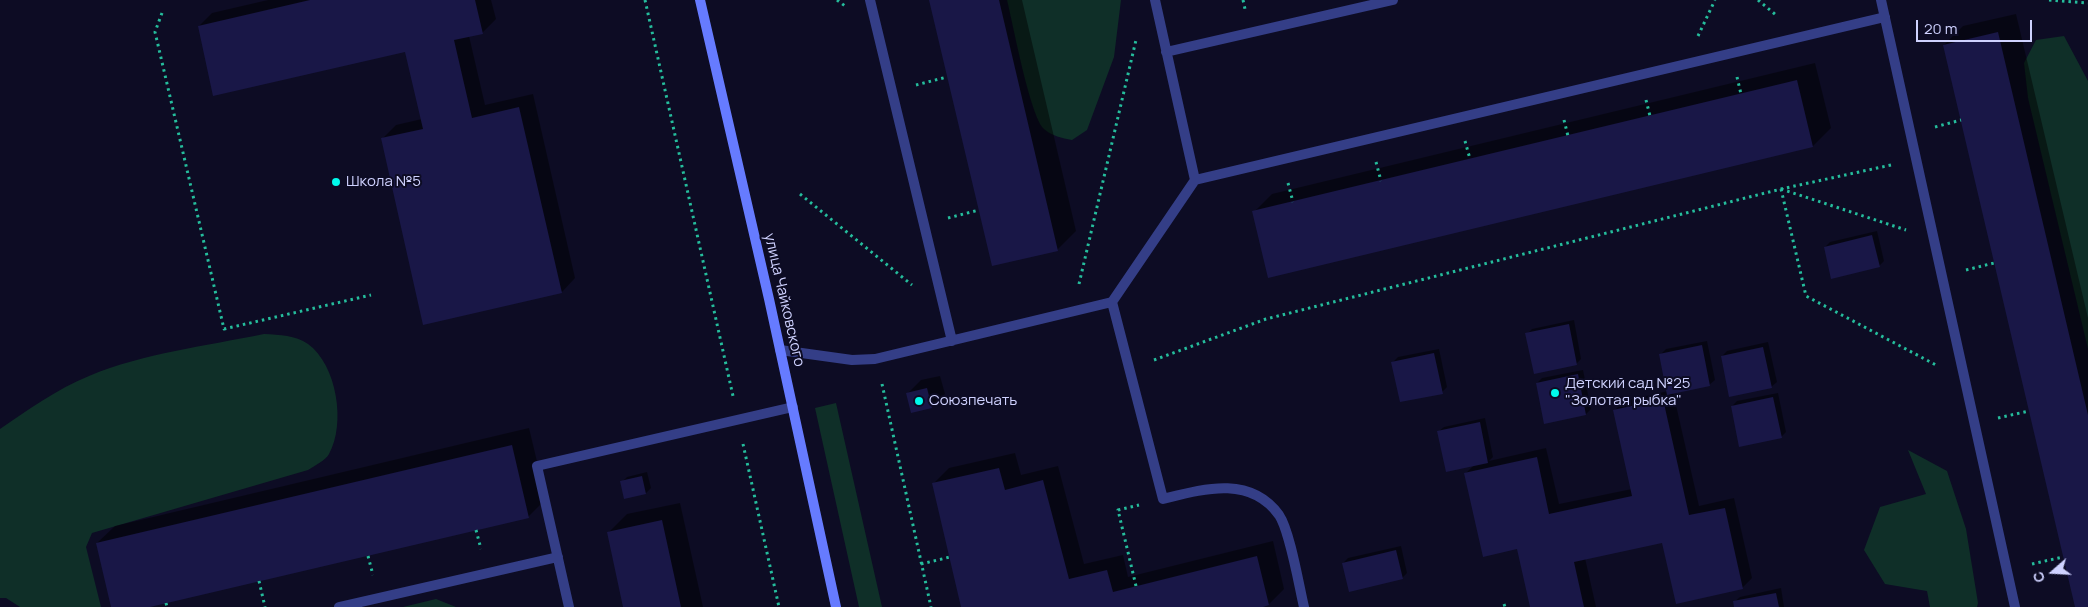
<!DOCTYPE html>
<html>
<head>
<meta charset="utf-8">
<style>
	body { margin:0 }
	#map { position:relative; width:2088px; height:607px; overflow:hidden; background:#0d0c24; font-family:Manrope,sans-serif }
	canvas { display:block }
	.north { position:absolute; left:2028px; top:547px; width:50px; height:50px; -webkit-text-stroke:4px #0d0c24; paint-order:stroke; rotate:251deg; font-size:14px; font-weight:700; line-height:20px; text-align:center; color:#cfd2ff }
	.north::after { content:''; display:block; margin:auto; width:18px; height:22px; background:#cfd2ff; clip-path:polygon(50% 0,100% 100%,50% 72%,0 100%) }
	.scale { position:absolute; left:1916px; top:20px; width:116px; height:22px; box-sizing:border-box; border:2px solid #cfd2ff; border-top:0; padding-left:6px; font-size:15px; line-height:18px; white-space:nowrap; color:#cfd2ff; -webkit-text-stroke:4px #0d0c24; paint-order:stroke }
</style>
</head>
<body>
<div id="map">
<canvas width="2088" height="607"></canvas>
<div class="north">С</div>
<div class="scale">20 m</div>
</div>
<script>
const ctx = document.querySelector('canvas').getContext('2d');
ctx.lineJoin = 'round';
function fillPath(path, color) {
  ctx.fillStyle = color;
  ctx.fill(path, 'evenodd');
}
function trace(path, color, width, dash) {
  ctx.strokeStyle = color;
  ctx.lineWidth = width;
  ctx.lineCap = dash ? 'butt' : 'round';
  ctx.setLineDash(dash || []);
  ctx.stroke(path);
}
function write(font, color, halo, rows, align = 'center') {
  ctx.font = font + ' Manrope,sans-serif';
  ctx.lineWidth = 4;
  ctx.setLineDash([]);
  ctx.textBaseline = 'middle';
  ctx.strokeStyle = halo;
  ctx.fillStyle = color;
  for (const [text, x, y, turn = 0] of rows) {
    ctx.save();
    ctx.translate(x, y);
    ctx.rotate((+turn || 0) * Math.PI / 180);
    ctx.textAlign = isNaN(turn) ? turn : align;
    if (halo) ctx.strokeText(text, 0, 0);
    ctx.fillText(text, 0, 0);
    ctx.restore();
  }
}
const green = new Path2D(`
	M1007,0H1121L1114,57L1087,130L1072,140C1062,138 1052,136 1044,129C1030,116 1013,24 1007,0Z
	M2064,36L2088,81V349L2028,98L2024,63L2036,40Z
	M264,334C280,335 295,335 308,344C337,365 346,424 329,454C326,460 314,466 308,470L92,533L86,547L101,607H20L6,598H0V429C28,410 57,389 89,376C144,353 206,346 264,334Z
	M836,403L882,607H859L815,408Z
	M1908,450L1947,471L1966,529L1978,603L1977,607H1930L1927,591L1885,584L1864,550L1880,507L1926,494Z
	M436,599L456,607H403Z`);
const shadow = new Path2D(`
	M268,0H491L496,19L482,33L469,36L485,105L533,94L575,278L562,292L382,139L396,125L422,119L406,50L199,26L212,13Z
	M930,0H1022L1076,231L1057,250Z
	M2016,14L2088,318V607H2077L1944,45L1963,26Z
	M1815,63L1831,128L1813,146L1254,212L1272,194Z
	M1877,231L1884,261L1879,266L1825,247L1830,242Z
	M1574,320L1581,359L1576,364L1527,334L1532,329Z
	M1707,341L1715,380L1709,385L1673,392L1699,506L1734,498L1752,578L1742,588L1663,541L1585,558L1596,607H1532L1518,547L1465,474L1474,465L1438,432L1444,427L1485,418L1493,457L1489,461L1546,448L1559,504L1632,489L1614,411L1624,401L1668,391L1661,354L1666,349Z
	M1768,342L1777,382L1771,387L1722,356L1727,351Z
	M1439,349L1447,387L1442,392L1393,362L1398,357Z
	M1583,370L1591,409L1586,414L1537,383L1542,378Z
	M940,376L945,394L931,407L907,394L921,380Z
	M1778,393L1786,432L1781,437L1732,406L1737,401Z
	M529,428L546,499L528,517L145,607H113L97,543L115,526Z
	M1015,453L1021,475L1058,466L1084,564L1123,555L1128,577L1273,541L1284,589L1269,604L963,607L933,484L949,468Z
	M647,472L651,488L646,493L625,497L622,482L627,477Z
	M680,503L703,607H624L608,533L627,514Z
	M1401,546L1407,573L1402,578L1343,563L1348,558Z
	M1781,588L1784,607H1735L1734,602L1740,597Z`);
const building = new Path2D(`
	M310,0H475L483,34L454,40L472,118L519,107L562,293L423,325L381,138L423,129L405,52L213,96L198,26Z
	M929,0H999L1058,251L992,266Z
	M1998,32L2088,415V607H2075L1943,45Z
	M1797,80L1813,147L1268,278L1252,211Z
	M1872,235L1880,267L1831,279L1824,247Z
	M1569,324L1577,365L1534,374L1525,333Z
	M1702,345L1710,386L1667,395L1659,354Z
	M1763,347L1772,388L1729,397L1721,356Z
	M1434,353L1443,394L1400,402L1391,362Z
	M1578,374L1586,415L1544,424L1536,383Z
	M927,388L932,408L911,413L906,393Z
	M1773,397L1782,438L1739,447L1731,406Z
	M1663,399L1689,515L1725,508L1743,589L1676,604L1662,543L1574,562L1584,607H1530L1517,549L1483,557L1464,473L1537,457L1549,514L1632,496L1613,410Z
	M1480,422L1488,463L1446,472L1437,431Z
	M512,445L529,518L150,607H111L96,543Z
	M999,468L1005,490L1043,480L1069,579L1107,570L1113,592L1257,556L1269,605L1263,607H961L932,483Z
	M642,476L646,494L624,499L620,481Z
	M662,520L681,607H623L607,532Z
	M1396,550L1403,579L1349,592L1342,563Z
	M1776,593L1779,607H1734L1733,601Z`);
const path = new Path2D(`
	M645,0L733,396
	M837,0L845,6
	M1243,0L1245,9
	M1758,0L1776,15
	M2049,0L2088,3
	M162,13L155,32L224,329L371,295
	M1698,36L1715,0
	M1737,77L1741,94
	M916,85L947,77
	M1646,100L1650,116
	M1564,120L1568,136
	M1935,127L1961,120
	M1465,141L1470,159
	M1376,162L1381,181
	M1288,183L1293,202
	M1781,189L1806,296L1936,365
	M1781,189L1906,230
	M800,194L912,285
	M948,218L979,210
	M1966,270L1994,263
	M1079,284L1136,40
	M1154,360L1266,319L1781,189L1891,165
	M882,384L931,607
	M1998,418L2029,411
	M743,444L779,607
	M476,530L481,549
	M368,556L373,575
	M921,564L950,557
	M2032,564L2063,557
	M259,581L265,607
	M1136,586L1118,510L1139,505
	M166,603L167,607
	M1504,604L1505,607`);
const lane = new Path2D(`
	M870,0L952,341
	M1155,0L1195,180L1885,17
	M1881,0L2015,607
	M1166,52L1393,0
	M1112,302L1195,180
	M780,350L852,360L875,359L1112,302L1163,499C1203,489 1250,475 1279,515C1290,531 1299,586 1304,607
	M339,607L558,557
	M569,607L537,466L793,407`);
const secondary = new Path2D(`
	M700,0L769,299L836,607`);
const markers = [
	[336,182,5,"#00faec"],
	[1555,393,5,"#00faec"],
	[919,401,5,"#00faec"]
];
const poiNames = [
	["Школа №5",346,182],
	["Детский сад №25",1565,384],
	["\"Золотая рыбка\"",1565,401],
	["Союзпечать",929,401]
];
const streetNames = [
	["улица Чайковского",784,300,77]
];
fillPath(green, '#0f2f28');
fillPath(shadow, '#0007');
fillPath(building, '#191747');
trace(path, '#25bd9c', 3, [2.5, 4]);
trace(lane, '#343e87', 10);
trace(secondary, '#667bff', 10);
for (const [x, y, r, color] of markers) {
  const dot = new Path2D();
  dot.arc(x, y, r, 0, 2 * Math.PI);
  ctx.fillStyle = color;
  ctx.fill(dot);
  trace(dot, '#0d0c24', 2);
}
write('15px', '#cfd2ff', '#0d0c24', poiNames, 'left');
write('15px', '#cfd2ff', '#0d0c24', streetNames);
</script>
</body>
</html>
